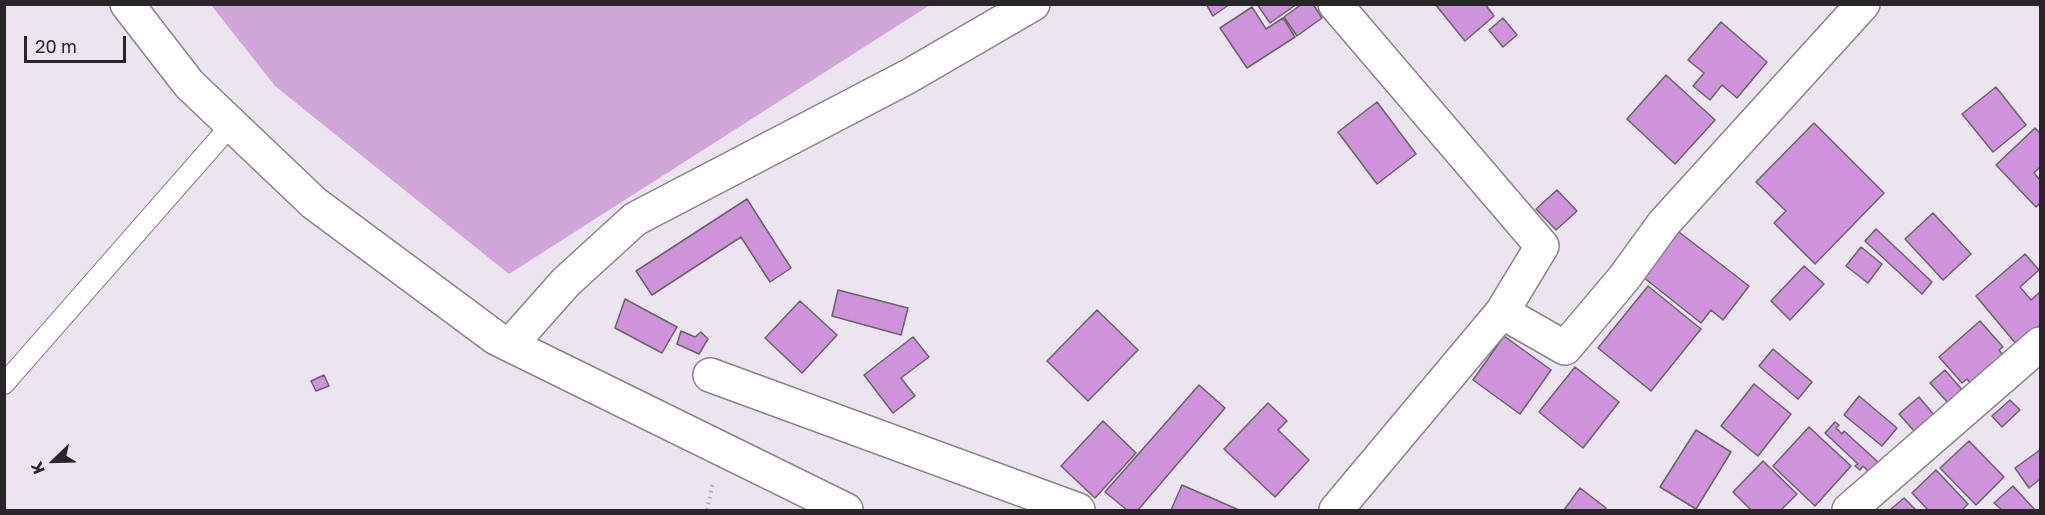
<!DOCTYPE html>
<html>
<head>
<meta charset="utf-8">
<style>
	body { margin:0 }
	#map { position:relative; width:2045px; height:515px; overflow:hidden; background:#ece4ee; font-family:"Golos Text",sans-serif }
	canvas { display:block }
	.frame { position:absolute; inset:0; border:6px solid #29262a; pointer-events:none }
	.north { position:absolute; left:24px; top:431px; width:60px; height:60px; -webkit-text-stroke:4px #ece4ee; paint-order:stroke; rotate:247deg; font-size:16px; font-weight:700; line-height:24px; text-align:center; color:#29262a }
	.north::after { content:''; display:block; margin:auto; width:21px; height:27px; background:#29262a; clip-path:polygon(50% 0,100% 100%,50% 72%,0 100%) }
	.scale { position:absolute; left:24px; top:36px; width:102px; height:27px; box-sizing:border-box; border:3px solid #29262a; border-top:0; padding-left:8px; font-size:18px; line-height:21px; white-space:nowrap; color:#29262a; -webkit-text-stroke:4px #ece4ee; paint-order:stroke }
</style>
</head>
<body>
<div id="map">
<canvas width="2045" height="515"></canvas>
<div class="frame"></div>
<div class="north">K</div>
<div class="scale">20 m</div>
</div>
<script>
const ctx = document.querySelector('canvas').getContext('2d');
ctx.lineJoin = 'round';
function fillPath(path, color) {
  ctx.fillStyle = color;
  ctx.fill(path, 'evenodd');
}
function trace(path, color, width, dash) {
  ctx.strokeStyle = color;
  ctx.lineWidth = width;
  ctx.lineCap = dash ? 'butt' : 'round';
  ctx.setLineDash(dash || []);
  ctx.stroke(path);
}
const green = new Path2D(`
	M211,5H930L509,274L275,86Z`);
const building = new Path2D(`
	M1206,4H1230L1213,16Z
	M1257,4H1297L1270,23Z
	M1302,4H1313L1322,18L1297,36L1284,17Z
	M1435,4H1485L1494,16L1465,41Z
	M1252,7L1266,29L1283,18L1295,37L1247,68L1220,28Z
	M1503,18L1517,35L1503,47L1489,30Z
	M1721,22L1767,62L1737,98L1722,85L1710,100L1693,86L1704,73L1688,60Z
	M1666,75L1715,120L1675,164L1627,119Z
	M1996,87L2026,125L1993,152L1962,114Z
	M1377,102L1416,154L1377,184L1338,132Z
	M1814,123L1884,193L1815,264L1774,223L1786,211L1756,182Z
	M2035,128L2040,133V167L2034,173L2040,180V203L2036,207L1996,165Z
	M1557,190L1577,211L1556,230L1536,209Z
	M747,199L791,268L770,282L741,237L652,295L636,271Z
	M1933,213L1971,254L1943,280L1905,239Z
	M1876,229L1932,282L1922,294L1865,241Z
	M1679,232L1749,286L1723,320L1711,310L1701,323L1643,277Z
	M1861,247L1882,264L1868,283L1846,266Z
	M2025,254L2039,270L2020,287L2031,300L2040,292V325L2017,345L1976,296Z
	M1804,266L1824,284L1790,320L1771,301Z
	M1648,286L1701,329L1651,391L1598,348Z
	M838,290L908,308L901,335L832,316Z
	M625,299L677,327L662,353L615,328Z
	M800,301L837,335L802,373L765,338Z
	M1097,310L1138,350L1088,401L1047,361Z
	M1980,321L2003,347L1999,350L2008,361L1976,389L1967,379L1962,383L1939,357Z
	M681,331L695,337L701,332L708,339L699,354L677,344Z
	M1504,336L1551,370L1520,414L1473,380Z
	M913,337L929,357L901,378L915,396L893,413L864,375Z
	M1773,349L1812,382L1798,399L1759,366Z
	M1575,367L1619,402L1583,448L1539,412Z
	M1945,370L1964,392L1950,405L1930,383Z
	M324,375L329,386L316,391L311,381Z
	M1754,384L1791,414L1758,456L1721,426Z
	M1199,385L1225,408L1138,510H1127L1105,492Z
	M1859,396L1897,428L1882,446L1844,415Z
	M1919,397L1935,416L1915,432L1899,414Z
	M2010,400L2020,410L2002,427L1992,416Z
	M1268,403L1287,421L1278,430L1309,460L1275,497L1224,449Z
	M1103,421L1136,453L1095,498L1061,466Z
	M1835,422L1839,425L1836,428L1842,434L1844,431L1878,462L1869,472L1863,466L1860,470L1855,466L1858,464L1825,433Z
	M1809,427L1851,466L1815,506L1773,466Z
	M1696,430L1731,452L1696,509L1660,487Z
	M1969,441L2004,477L1976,505L1940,468Z
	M2040,450V479L2029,488L2015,468Z
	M1763,461L1797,494L1781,510H1751L1733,492Z
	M1936,470L1968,504L1962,510H1928L1912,493Z
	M1182,485L1239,510H1171Z
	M2013,486L2035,510H2002L1994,503Z
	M1580,488L1606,508L1604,510H1564Z
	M1904,498L1916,510H1890Z`);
const path = new Path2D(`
	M707,510L713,482`);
const lane = new Path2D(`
	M4,384L232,124`);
const street = new Path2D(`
	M127,4L189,84L314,203L496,338L846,510
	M1335,4L1542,246L1502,312
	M510,345L566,282L635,219L909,76L1033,4
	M710,375L1078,510
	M1336,510L1502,312L1565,348L1624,278L1664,223L1863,4
	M1849,510L2040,344`);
fillPath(green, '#d1a7d9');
fillPath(building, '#cf93db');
trace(building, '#6b636c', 1.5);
trace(lane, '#8b838c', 22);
trace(street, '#8b838c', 36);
trace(path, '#aea8b0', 4, [1.5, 4.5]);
trace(lane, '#fff', 20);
trace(street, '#fff', 33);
</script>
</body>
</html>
